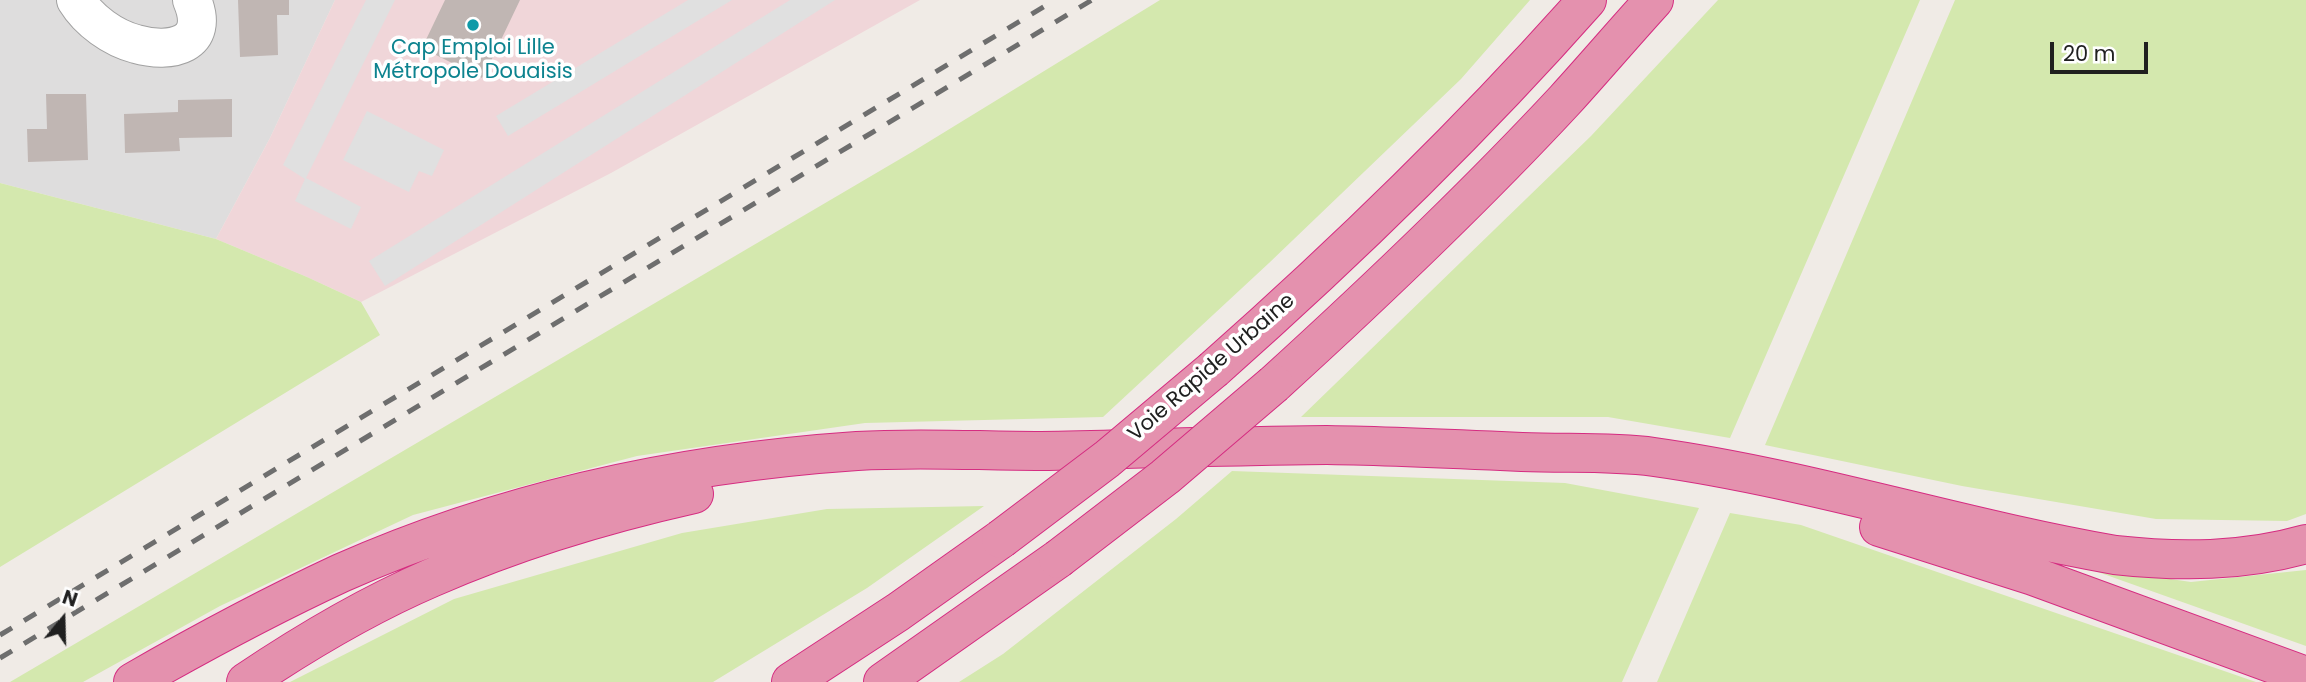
<!DOCTYPE html>
<html>
<head>
<meta charset="utf-8">
<style>
	body { margin:0 }
	#map { position:relative; width:2306px; height:682px; overflow:hidden; background:#f0ebe6; font-family:Poppins,sans-serif }
	canvas { display:block }
	.north { position:absolute; left:28px; top:584px; width:70px; height:70px; -webkit-text-stroke:5px #fff; paint-order:stroke; rotate:19deg; font-size:19px; font-weight:700; line-height:28px; text-align:center; color:#202020 }
	.north::after { content:''; display:block; margin:auto; width:24px; height:32px; background:#202020; clip-path:polygon(50% 0,100% 100%,50% 72%,0 100%) }
	.scale { position:absolute; left:2050px; top:42px; width:98px; height:32px; box-sizing:border-box; border:4px solid #202020; border-top:0; padding-left:9px; font-size:21px; line-height:24px; white-space:nowrap; color:#202020; -webkit-text-stroke:5px #fff; paint-order:stroke }
</style>
</head>
<body>
<div id="map">
<canvas width="2306" height="682"></canvas>
<div class="north">N</div>
<div class="scale">20 m</div>
</div>
<script>
const ctx = document.querySelector('canvas').getContext('2d');
ctx.lineJoin = 'round';
function fillPath(path, color) {
  ctx.fillStyle = color;
  ctx.fill(path, 'evenodd');
}
function trace(path, color, width, dash) {
  ctx.strokeStyle = color;
  ctx.lineWidth = width;
  ctx.lineCap = dash ? 'butt' : 'round';
  ctx.setLineDash(dash || []);
  ctx.stroke(path);
}
function write(font, color, halo, rows, align = 'center') {
  ctx.font = font + ' Poppins,sans-serif';
  ctx.lineWidth = 7;
  ctx.setLineDash([]);
  ctx.textBaseline = 'middle';
  ctx.strokeStyle = halo;
  ctx.fillStyle = color;
  for (const [text, x, y, turn = 0] of rows) {
    ctx.save();
    ctx.translate(x, y);
    ctx.rotate((+turn || 0) * Math.PI / 180);
    ctx.textAlign = isNaN(turn) ? turn : align;
    if (halo) ctx.strokeText(text, 0, 0);
    ctx.fillText(text, 0, 0);
    ctx.restore();
  }
}
const residential = new Path2D(`
	M0,0H335L270,138L216,239L0,183Z`);
const commercial = new Path2D(`
	M335,0H920L611,173L361,302L307,277L216,239L270,138Z`);
const grass = new Path2D(`
	M1160,0H1530L1461,79L1269,263L1103,417L865,423L637,456L413,515L220,606L83,682H10L912,152Z
	M1718,0H1920L1730,438L1608,417H1301L1591,136Z
	M1955,0H2306V514L2287,521L2156,519L1962,486L1765,445Z
	M0,183L216,239L307,277L361,302L380,335L0,567Z
	M1232,471L1565,483L1699,508L1622,682H959L1003,654L1176,519Z
	M984,506L867,588L713,682H290L454,599L682,533L827,509Z
	M1730,513L1801,525L2256,682H1657Z
	M2081,566L2191,582L2306,570V646Z`);
const parking = new Path2D(`
	M366,0H395L306,178L361,207L351,229L295,201L305,179L283,165Z
	M688,0H732L508,136L496,116Z
	M790,0H835L385,286L369,261Z
	M367,111L444,150L432,176L419,171L409,192L343,160Z`);
const building = new Path2D(`
	M238,0H289V15H277L278,55L240,57Z
	M445,0H520L490,63L493,65L490,72L486,70L482,78L422,48Z
	M46,94H86L88,160L28,162L27,129H47Z
	M232,99V137L179,138L180,151L125,153L124,114L178,112V100Z`);
const minor = new Path2D(`
	M76,0C89,21 113,38 136,44C171,54 211,45 192,0`);
const highway = new Path2D(`
	M1214,369C1345,253 1471,131 1587,0
	M1274,384C1374,293 1473,199 1565,100C1595,67 1624,33 1654,0
	M1879,527L2033,576L2306,676
	M133,682C201,643 270,606 341,573C504,501 679,463 857,451C918,447 979,451 1041,451C1092,451 1143,448 1194,447C1239,447 1283,445 1327,445C1392,446 1457,449 1522,452C1567,454 1608,451 1654,457C1810,479 1960,528 2115,555C2179,562 2243,562 2306,544
	M246,682C304,643 366,606 431,578C515,541 605,514 694,494
	M791,682L898,612L1001,539
	M883,682L1058,559`);
const rail = new Path2D(`
	M0,635L1055,0
	M0,658L1092,0`);
const highwayBridge = new Path2D(`
	M1001,539L1107,459L1214,369
	M1058,559L1165,477L1274,384`);
const markers = [
	[473,25,7,"#0f9aa8"]
];
const cultureNames = [
	["Cap Emploi Lille",473,49],
	["Métropole Douaisis",473,73]
];
const streetNames = [
	["Voie Rapide Urbaine",1212,368,-41]
];
fillPath(residential, '#dedddd');
fillPath(commercial, '#f0d6d9');
fillPath(grass, '#d4e8ae');
fillPath(parking, '#e0e0e0');
fillPath(building, '#c0b6b3');
trace(minor, '#a1a1a1', 40);
trace(highway, '#d52c81', 40);
trace(minor, '#fff', 38);
trace(highway, '#e491ae', 38);
trace(rail, '#6e6e6e', 5, [14, 14]);
trace(highwayBridge, '#d52c81', 40, []);
trace(highwayBridge, '#e491ae', 38);
for (const [x, y, r, color] of markers) {
  const dot = new Path2D();
  dot.arc(x, y, r, 0, 2 * Math.PI);
  ctx.fillStyle = color;
  ctx.fill(dot);
  trace(dot, '#fff', 2.5);
}
write('21px', '#0d838f', '#fff', cultureNames);
write('21px', '#202020', '#fff', streetNames);
</script>
</body>
</html>
